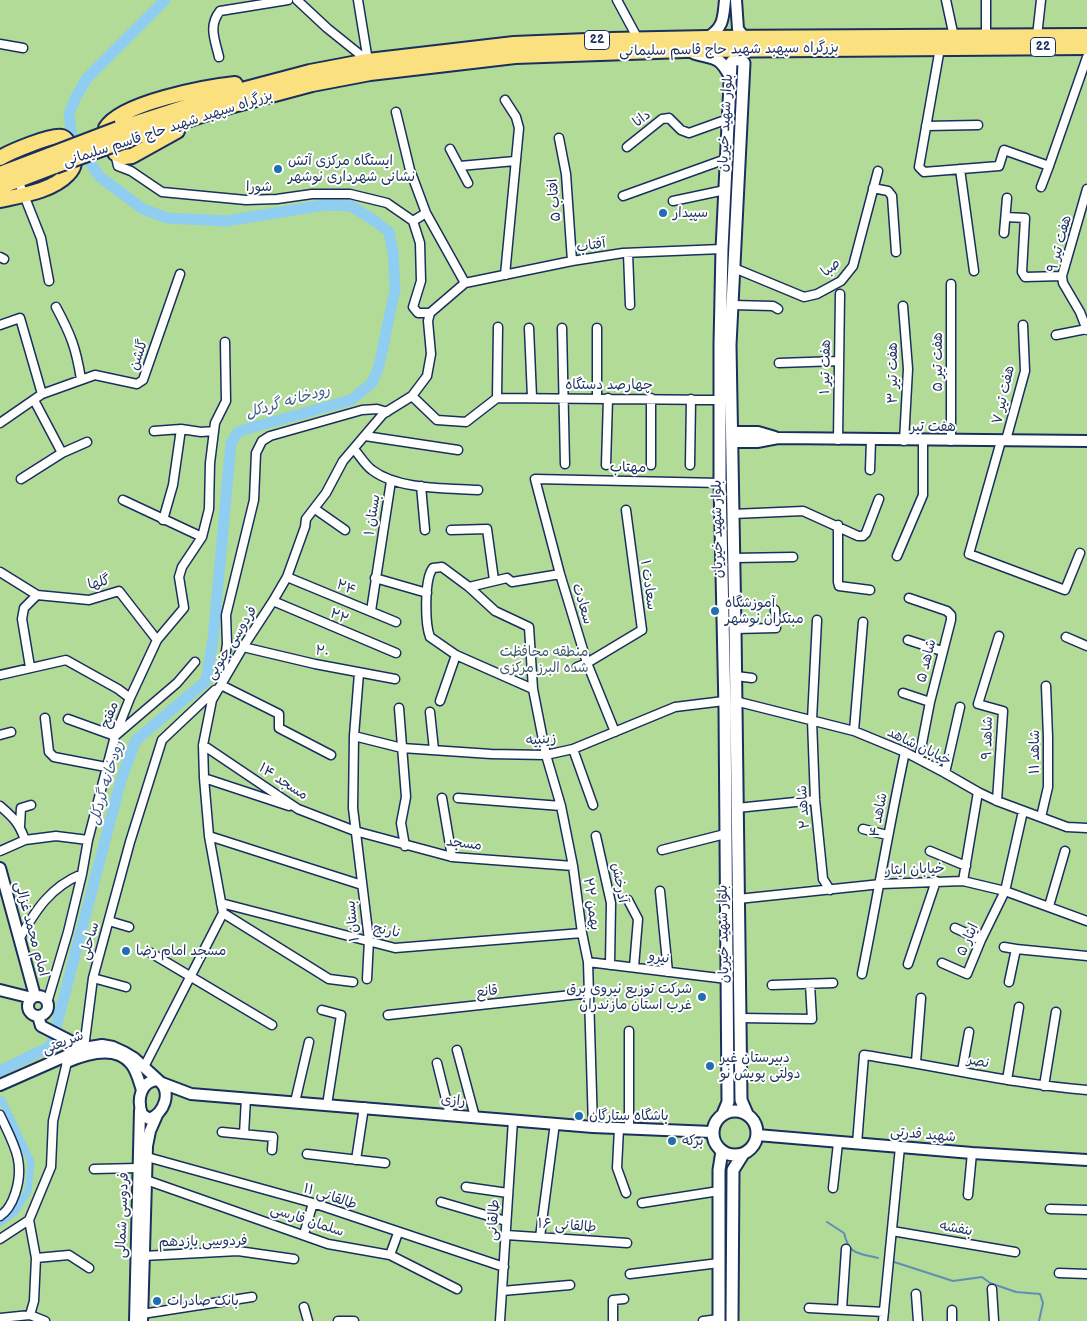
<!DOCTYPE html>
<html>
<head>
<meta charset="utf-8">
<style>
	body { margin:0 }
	canvas { display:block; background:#e9ebfa }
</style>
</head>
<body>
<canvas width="1087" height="1321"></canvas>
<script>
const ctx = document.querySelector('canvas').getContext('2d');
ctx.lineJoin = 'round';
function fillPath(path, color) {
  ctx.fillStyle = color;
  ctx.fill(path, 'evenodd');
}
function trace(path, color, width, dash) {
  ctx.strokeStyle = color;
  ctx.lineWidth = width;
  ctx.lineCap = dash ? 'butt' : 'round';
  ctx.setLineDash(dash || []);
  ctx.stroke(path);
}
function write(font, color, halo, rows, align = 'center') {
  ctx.font = font + ' "Balsamiq Sans","Playpen Sans Arabic",sans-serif';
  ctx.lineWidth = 4;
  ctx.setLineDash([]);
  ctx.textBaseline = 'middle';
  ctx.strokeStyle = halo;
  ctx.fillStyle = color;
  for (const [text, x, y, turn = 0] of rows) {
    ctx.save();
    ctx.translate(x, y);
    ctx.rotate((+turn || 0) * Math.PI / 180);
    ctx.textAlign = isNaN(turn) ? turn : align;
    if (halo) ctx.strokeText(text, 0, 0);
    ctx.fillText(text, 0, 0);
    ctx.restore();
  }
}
const green = new Path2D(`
	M0,0H1087V1321H0Z`);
const stream = new Path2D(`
	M827,1222L844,1233C849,1255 858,1253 878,1258
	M891,1261L953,1281L982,1277L990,1283L1016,1292L1040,1294L1043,1303L1039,1321`);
const canal = new Path2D(`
	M0,1223L15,1212L28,1191L31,1162L2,1100`);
const river = new Path2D(`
	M0,1071L51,1046L121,780L136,740L206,681L213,639L231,443L238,432L250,428L351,400L372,383L379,366L395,289L393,252L389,232L375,221L351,206L324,205L226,221L167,218L143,209L100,177L72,137L69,114L75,99L87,78L165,0`);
const minor = new Path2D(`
	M297,0L327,28L368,61
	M358,0L368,61
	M617,0L638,39
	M946,0L954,37
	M986,36V0
	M1037,36L1041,0
	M0,44L23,48
	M940,48L919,167L924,172L999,166L1004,150L1049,166L1087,57
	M219,57C215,40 208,26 220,11L288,0
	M396,112L410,170L426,213L465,283
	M926,126L978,125
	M559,138L566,174L572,261
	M627,147L662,119L669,118L681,130L689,133L728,119
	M450,149L468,183
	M115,153L118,166L131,171L162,192L246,200L277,199L312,194H350L387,203L413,221
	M460,166L515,161
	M960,169L974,271
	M18,180L41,238L49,281
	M1041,187L1049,166
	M873,188L888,191L892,196L896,252
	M1087,189L1062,276L1063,283L1080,312L1087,330
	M623,196L726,159
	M673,201L725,190
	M426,213L413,221L420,243L421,281L413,307L418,313H430
	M1006,217L1025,218L1022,272L1025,277L1062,276
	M1004,233L1007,198
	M628,253L630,305
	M0,257L4,259
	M734,268L804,297L817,294L841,281L853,266L878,171
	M505,275L519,128L516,117L505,100
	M951,284V441
	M732,305L773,306L778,309
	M903,306L908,369L904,441
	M56,307C71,335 76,348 81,379
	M0,325L20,318L42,394
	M529,328L532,397
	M562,328L565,464
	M1056,335L1087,329
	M779,363L838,361
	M412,396L437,420L466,422L497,398
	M497,398L721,400
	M497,398L498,327
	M597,398V328
	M34,400L62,453
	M0,423L42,394L95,375L137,384L143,380L180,274
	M181,429L201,432L214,431L215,423L226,401L225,342
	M154,431L181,429L173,485L163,520
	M365,436L458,450
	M838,440L840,294
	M1006,440L1025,371L1023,325
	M1001,441L969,554L1065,590L1080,553
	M354,449C360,456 365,465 372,470C398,490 447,488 478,490
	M606,465L608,398
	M651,465V398
	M690,465L691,399
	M870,470L871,440
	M21,479L62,453L87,442
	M421,486L425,530
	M315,509L345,530
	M733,514L803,511L858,536H863L866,533L879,499
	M838,525V582L839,586L870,590
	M451,530L487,529L494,580
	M202,537L209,509L210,463L214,431
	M897,556L923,495V441
	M734,558L793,557
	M0,572L37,595L89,600L119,591L157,640
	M287,577L396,622
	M375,578L427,593
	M469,587L507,578L512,582L560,574
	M909,598L947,611L951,615V620L930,702L919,759
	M273,601L396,653
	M371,611L391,481
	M817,620L812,720L815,800L823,879L830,890
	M735,629L776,628L775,610
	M1066,637L1087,646
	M908,640L942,651
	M243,647L315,664L395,679
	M30,667L22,619L24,608L37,595
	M577,667L587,663L642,630L626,510
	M359,673L354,736L353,808L369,940L367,979
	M0,675L66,660L118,689L130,698
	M736,676L752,678
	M222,679L227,644L226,615L254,500L256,453L262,441L270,436L362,410L377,409L387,412
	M221,685L279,714V728L331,755
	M533,689L456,655L430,637C425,624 424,579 433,568L442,567L469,587L495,611L529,627L533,689L546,755L561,806L573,866L582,933L588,962L593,1127
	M903,693L930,702
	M440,701L456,655
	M735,701L854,731L905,752L945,773L978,792L997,801L1067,827L1087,828
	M399,708L406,797L401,823L405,846
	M430,712L434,750
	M45,718L49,752L54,757L106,767
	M68,719L115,736L177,683L195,662
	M854,731L863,622
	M615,732L587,663L560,574L535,479L720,483
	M0,735L11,732
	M354,736L402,748L491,754L546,755L573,749L675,707L724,701
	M203,745L298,809L355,831L452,857L573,866
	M573,749L593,805
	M945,773L960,707
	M204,778L289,806
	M442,798L452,857
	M458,798L561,806
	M997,801L1003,711L978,704L999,636
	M0,806C14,818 19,823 25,840
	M737,808L815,800
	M1041,817L1048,787V737L1046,686
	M20,826L21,808L31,805
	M863,829L887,835
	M209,836L362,885
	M596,836L611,903L610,965
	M662,850L725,834
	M0,851L25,840L56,836L88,840
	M930,851L966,866
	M963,881L978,792
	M660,891L668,972
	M738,899L881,884L963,881L1005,891L1087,921
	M628,900L638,919L634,967
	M221,903L395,948L582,933
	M1049,906L1065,851
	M223,913L329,979L353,982
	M109,921L129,927
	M955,928L981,940
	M19,939C36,910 50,887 82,874
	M1004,947L1016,949
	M151,953L272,1025
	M588,962L727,979
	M942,963L967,974L981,940L1005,891L1023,811
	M908,964L936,881
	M862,974C877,900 889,826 905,752
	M93,978L126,987
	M1009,982L1016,949L1087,956
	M772,985L833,983
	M47,1003L68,932L82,874L88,840L115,736L130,698L157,640L184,608L179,577L182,567L202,537L123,500
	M322,1010L341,1015L327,1105
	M388,1015L590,993
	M740,1018L812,1019L810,984
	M84,1048L93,978L130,842L162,740L215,690
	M457,1050L475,1117
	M916,1062L921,998
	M437,1063L450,1115
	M144,1067L223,913L209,836L204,778L203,745L212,700L243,647L273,601L287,577L305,527L306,519L326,493L343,461L383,414L412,396L427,376L431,354L428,321L430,313L465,283L572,261L623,253L722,249
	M962,1071L969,1032
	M1007,1080L1019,1007
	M1044,1086L1056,1012
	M295,1102L309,1042
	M0,1115C13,1143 26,1162 15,1194C12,1203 8,1211 0,1216
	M619,1128L617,1168L626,1193
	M629,1129V1031
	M222,1132L273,1137L272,1150
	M244,1134L246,1098
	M857,1144L864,1055C939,1066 1012,1084 1087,1090
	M307,1154L385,1163
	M147,1157L313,1203L504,1267
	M356,1160L364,1107
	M94,1169L138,1168
	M146,1180L328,1244L390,1255L457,1289
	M466,1187L508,1193
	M833,1188L838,1143
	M968,1195L972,1153
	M441,1202L506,1221
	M642,1203L719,1191
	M1050,1209L1087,1210
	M29,1220L36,1258L34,1301L30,1315
	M892,1231L1015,1252
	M304,1234L313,1203
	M506,1235L627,1243
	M540,1237L555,1123
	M0,1239L29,1220L51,1167L53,1121L67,1062
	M390,1255L398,1233
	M143,1256L238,1251L294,1259
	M36,1258L69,1255L89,1268
	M1059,1273L1087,1274
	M630,1274L719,1263
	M992,1289L994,1321
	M502,1291L570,1285
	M916,1294L918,1321
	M304,1307L308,1321
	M809,1308L884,1312
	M842,1309L846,1249
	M952,1310V1321
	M142,1314L252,1297
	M0,1318L30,1315L45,1321
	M338,1321H354
	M500,1321L513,1120
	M613,1321V1300L624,1299
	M703,1321L719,1319
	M883,1321L900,1147`);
const tertiary = new Path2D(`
	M736,0L738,29L745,38
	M707,38C724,27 723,19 725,0
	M732,432H758L775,437
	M732,442H757L778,438L1087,441
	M0,868L35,996
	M0,990L32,998
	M28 1006a10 10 0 1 1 20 0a10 10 0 1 1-20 0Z
	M38,1016L41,1026L84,1048
	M67,1062C86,1054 116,1045 131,1064C137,1071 139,1082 142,1090
	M158,1080C173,1091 164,1114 149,1119L142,1114C137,1100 140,1081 158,1080Z
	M162,1083L191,1094L593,1127L712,1132
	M0,1085L84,1048L102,1045L113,1047L124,1052L134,1058L158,1080
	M757,1135L972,1153L1087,1160
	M135,1321L140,1110
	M142,1321L147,1146L150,1131L157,1115`);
const secondary = new Path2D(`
	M694,53C714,59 719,55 730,76
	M744,63L730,345L735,629L741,1100L747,1114
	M713 1133a22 22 0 1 1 44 0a22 22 0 1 1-44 0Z
	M723,1114L728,1102L725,709L720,483V344L722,249L731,63L735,59L740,60L744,63
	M719,1321V1170L722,1151
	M732,1321L733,1170L743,1154`);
const trunk = new Path2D(`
	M118,129L223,95L310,72L368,61L514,44L611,40L707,38L1087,36
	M177,131L132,156L124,157L115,153L106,128C121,103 206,87 235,84
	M123,141L226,107L312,84L370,73L515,56L685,50L1087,47
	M0,158C10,152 52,134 62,137C68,139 70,148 72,153C75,162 75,167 68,174C52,191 22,195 0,200
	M0,174L50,155
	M0,187L55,166`);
const trunkBridge = new Path2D(`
	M50,155L118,129
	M55,166L123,141`);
const markers = [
	[278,169,5,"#1f6fb2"],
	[663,213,5,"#1f6fb2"],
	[715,611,5,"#1f6fb2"],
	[126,951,5,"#1f6fb2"],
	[702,997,5,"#1f6fb2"],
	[710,1066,5,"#1f6fb2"],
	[579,1116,5,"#1f6fb2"],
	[672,1141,5,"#1f6fb2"],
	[157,1301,5,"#1f6fb2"]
];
const shields = [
	[597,40,25],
	[1043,47,25]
];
const shieldNames = [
	["22",597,40],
	["22",1043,47]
];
const streetNames = [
	["بزرگراه سپهبد شهید حاج قاسم سلیمانی",729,50,-1],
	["دانا",642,119,-38],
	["بلوار شهید خیریان",726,123,-87],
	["بزرگراه سپهبد شهید حاج قاسم سلیمانی",168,129,-18],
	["شورا",259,187],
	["افتاب ۵",555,200,-95],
	["هفت تیر ۹",1060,244,-75],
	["آفتاب",591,246,-9],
	["صبا",831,268,-40],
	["گلشن",139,355,-71],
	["هفت تیر ۵",938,362,-90],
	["هفت تیر ۱",826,367,-89],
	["هفت تیر ۳",893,373,-90],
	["چهارصد دستگاه",609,385],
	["هفت تیر ۷",1004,395,-77],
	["هفت تیر",933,427],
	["مهتاب",628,468,1],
	["بستان ۱",373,515,-81],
	["بلوار شهید خیریان",718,529,-91],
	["گلها",99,583,-14],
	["سعادت ۱",648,585,82],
	["۲۴",346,588,22],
	["سعادت",582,604,73],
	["۲۲",339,617,23],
	["فردوسی جنوبی",232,643,-58],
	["۲۰",322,652,12],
	["شاهد ۵",927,661,-76],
	["مفتح",110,715,-69],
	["شاهد ۹",988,738,-89],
	["زینبیه",541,740,-5],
	["خیابان شاهد",919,747,26],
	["شاهد ۱۱",1035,752,-90],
	["مسجد ۱۴",283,782,33],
	["شاهد ۲",804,807,-94],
	["شاهد ۴",879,815,-79],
	["مسجد",464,844,7],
	["خیابان ایثار",915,870,-2],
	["آذرخش",619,883,80],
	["۲۲ بهمن",591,904,82],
	["بستان ۱",353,921,-96],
	["امام محمد غزالی",31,929,75],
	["نارنج",387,931,11],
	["بلوار شهید خیریان",724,934,-91],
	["ایثار ۵",968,940,-66],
	["ساحلی",90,941,-74],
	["نیرو",659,958,8],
	["قانع",487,992,-6],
	["شریعتی",63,1043,-21],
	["نصر",978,1062,11],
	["رازی",453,1101,5],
	["شهید قدرتی",923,1135,5],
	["طالقانی ۱۱",330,1197,18],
	["فردوسی شمالی",123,1215,-88],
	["طالقانی",494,1220,-86],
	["سلمان فارسی",307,1221,18],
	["طالقانی ۱۶",567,1226,4],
	["بنفشه",956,1229,10],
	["فردوسی یازدهم",203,1242,-1]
];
const poiNames = [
	["ایستگاه مرکزی آتش",288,161],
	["نشانی شهرداری نوشهر",288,177],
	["سپیدار",673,213],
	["آموزشگاه",725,603],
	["مبتکران نوشهر",725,619],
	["مسجد امام رضا",136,951],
	["شرکت توزیع نیروی برق",692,989,"right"],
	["غرب استان مازندران",692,1005,"right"],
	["دبیرستان غیر",720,1058],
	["دولتی پویش نو",720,1074],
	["باشگاه ستارگان",589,1116],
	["برکه",682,1141],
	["بانک صادرات",167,1301]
];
const parkNames = [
	["منطقه محافظت",544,652],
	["شده البرز مرکزی",544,668]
];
const waterNames = [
	["رودخانه گردکل",288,402,-16],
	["رودخانه گردکل",107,783,-73]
];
fillPath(green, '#b2db98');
trace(stream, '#618eb6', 2);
trace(canal, '#8fcef0', 7);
trace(river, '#8fcef0', 11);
trace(minor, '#1b2f5e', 11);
trace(tertiary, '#1b2f5e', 14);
trace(secondary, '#1b2f5e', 15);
trace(trunk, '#1b2f5e', 18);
trace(minor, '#fff', 8);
trace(tertiary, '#fff', 10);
trace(secondary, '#fff', 11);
trace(trunk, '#fbe080', 14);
trace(trunkBridge, '#1b2f5e', 18, []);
trace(trunkBridge, '#fbe080', 14);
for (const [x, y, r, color] of markers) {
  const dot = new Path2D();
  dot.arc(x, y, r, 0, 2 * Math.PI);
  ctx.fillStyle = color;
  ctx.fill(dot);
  trace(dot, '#fff', 2);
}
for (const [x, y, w] of shields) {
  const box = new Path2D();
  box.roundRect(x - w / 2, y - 9.5, w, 19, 4);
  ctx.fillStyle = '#fff';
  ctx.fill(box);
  trace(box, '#1b2f5e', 1);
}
write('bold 12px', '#1b2f5e', null, shieldNames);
write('14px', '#1b2f5e', '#fff', streetNames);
write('14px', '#1b2f5e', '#fff', poiNames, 'left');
write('14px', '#415a6c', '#fff', parkNames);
write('italic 15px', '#3e5f8a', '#fff', waterNames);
</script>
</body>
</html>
